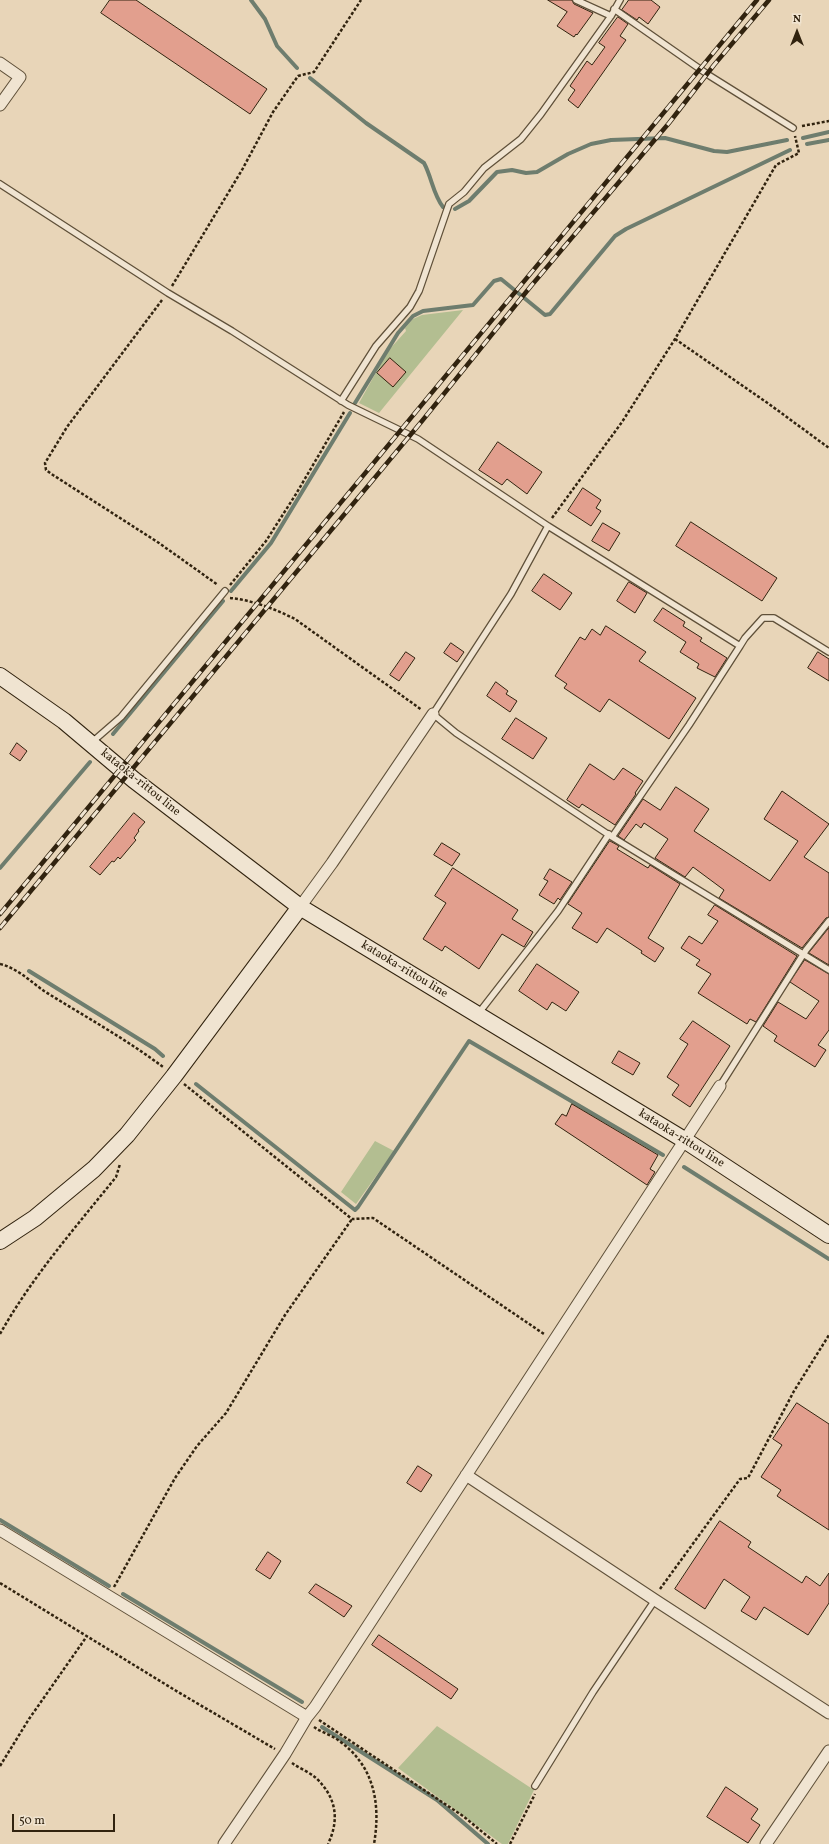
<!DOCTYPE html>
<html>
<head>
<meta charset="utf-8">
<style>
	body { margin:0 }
	#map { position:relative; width:829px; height:1844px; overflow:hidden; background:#e8d5b8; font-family:Vollkorn,serif }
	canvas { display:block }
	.north { position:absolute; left:777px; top:12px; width:40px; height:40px; -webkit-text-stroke:3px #f0e4d1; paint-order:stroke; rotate:0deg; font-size:11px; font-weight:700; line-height:16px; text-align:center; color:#31230f }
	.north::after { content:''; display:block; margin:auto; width:14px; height:18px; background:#31230f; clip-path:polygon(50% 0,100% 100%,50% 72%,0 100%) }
	.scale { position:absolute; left:12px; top:1814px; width:103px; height:18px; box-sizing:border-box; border:2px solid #31230f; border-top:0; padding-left:5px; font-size:12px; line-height:14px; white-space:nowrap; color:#31230f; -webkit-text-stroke:3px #f0e4d1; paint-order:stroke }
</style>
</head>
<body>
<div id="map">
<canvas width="829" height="1844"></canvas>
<div class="north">N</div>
<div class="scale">50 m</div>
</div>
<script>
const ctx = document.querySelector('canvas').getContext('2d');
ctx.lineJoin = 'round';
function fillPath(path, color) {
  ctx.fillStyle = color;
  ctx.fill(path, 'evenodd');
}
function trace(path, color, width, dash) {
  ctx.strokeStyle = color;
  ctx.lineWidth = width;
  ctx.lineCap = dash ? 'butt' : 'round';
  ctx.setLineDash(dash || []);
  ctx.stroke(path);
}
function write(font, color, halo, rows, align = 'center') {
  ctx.font = font + ' Vollkorn,serif';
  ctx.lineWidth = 3;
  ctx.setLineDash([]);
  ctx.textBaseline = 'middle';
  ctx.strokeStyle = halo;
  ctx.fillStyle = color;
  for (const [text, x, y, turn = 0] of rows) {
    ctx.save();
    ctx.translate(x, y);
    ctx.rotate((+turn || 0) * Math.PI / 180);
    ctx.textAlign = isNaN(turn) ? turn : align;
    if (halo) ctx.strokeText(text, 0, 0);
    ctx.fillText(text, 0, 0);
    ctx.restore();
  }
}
const green = new Path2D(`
	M463,310L379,413L359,403L388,351L406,331L405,328L413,319L422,315Z
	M375,1141L394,1151L356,1204L341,1192Z
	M437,1726L534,1790L508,1844H502L398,1768Z`);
const stream = new Path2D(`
	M251,0L265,19L277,46L297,68
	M310,78L366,123L424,163C432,178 433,194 443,207
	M803,138L829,132
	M807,144L829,140
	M455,209L469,201L497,172L512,170L526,173L537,172L568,154L591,144L611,140L665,138L714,151L727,152L787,140
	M355,403L398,333L413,316L423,311L473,305L494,281L501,279L545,315L550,314L615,236L626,229L790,150
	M231,591L271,543L350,413
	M113,734L223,601
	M0,868L90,762
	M29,971L155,1049L163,1056
	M196,1084L355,1210L358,1207L469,1041L663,1155
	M684,1167L829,1259
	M0,1520L109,1586
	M123,1594L302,1702
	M322,1727L437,1800L488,1844`);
const building = new Path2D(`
	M110,0H136L267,89L250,114L101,13Z
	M548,0H572L574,4L593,13L577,35L576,34L574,37L557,26L567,12Z
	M629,0H651L660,7L648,24L639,17L637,20L622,10Z
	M618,17L628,24L620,36L626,40L578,108L568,100L575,90L570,86L587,61L592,65L605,47L599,43Z
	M390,358L406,372L393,387L377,373Z
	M498,442L542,472L527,494L507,479L502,485L479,470Z
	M583,488L601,500L596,508L601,511L591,526L568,511Z
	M691,522L777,578L762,601L676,546Z
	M603,523L620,533L609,551L592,541Z
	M544,574L572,593L560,610L532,591Z
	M629,582L647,593L635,613L617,601Z
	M663,608L685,622L683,626L702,638L700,641L727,658L715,677L697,668L699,664L680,652L686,642L654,621Z
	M606,626L646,652L639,661L696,698L669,739L609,699L600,712L564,688L567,684L555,676L580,637L585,640L592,629L600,635Z
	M451,643L464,652L457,662L444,653Z
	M406,652L415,658L399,681L390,675Z
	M818,652L829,659V681L808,668Z
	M496,682L508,691L506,694L517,701L510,712L487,696Z
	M516,718L547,738L533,759L502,739Z
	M17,743L27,751L20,761L10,754Z
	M590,764L614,780L623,768L643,781L635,793L636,794L615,825L582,804L579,808L567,800Z
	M676,787L709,809L694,831L770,881L798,841L764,819L782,791L829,824L804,857L829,873V917L826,918L802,948L719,898L724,890L693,867L685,877L655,858L668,839L644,823L641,828L636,824L624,840L618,836L643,799L660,810Z
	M134,813L145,822L138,830L139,831L134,838L136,840L120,859L118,857L114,862L112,861L100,875L90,867Z
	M610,841L619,846L617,849L648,868L650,865L680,884L648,938L664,948L655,962L641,953L642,951L607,928L597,943L572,928L582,913L568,904Z
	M442,843L460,854L452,866L434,855Z
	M453,868L518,910L512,919L533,932L524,947L502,934L479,969L445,946L442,951L423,939L446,903L435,896Z
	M550,869L572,882L560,900L558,898L554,904L539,895L548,881L544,879Z
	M715,905L797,956L756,1022L750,1019L747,1024L698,993L711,974L696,965L700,960L681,948L689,936L702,944L718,921L708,915Z
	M829,928V965L809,953Z
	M805,960L829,974V1030L818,1045L826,1050L815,1067L774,1041L777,1036L763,1026L778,1002L806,1019L819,1001L790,982Z
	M537,964L579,992L566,1011L552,1002L547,1010L519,991Z
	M693,1021L730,1046L690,1107L672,1095L679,1085L667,1077L688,1044L680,1039Z
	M619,1051L640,1063L633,1075L612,1063Z
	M572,1104L658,1155L650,1169L655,1172L647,1185L555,1124L562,1114L566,1116Z
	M797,1403L829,1424V1530L777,1496L781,1490L761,1477L782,1445L773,1439Z
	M418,1466L432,1475L421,1492L407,1483Z
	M720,1521L751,1542L748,1547L802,1583L806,1576L820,1586L829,1573V1603L808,1635L764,1607L756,1620L741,1611L750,1597L724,1579L705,1609L675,1589Z
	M268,1552L281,1561L270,1579L256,1570Z
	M316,1584L352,1606L344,1617L309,1593Z
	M379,1635L458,1689L451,1699L372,1645Z
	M726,1787L758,1809L751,1819L760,1825L748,1843L707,1817Z`);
const path = new Path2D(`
	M802,126L829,121
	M172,286L242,170L273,112L298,76L314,72L361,0
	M162,300L67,427L45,463L46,470L53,475L159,543L218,585
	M675,339L769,404L829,448
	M552,518L622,422L675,339L776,165L799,153L795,136
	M230,585L266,541L296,494L344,412
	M230,598C252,600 275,609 295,619L422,710
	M0,964C17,968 30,981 44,991C84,1016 126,1039 163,1067
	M184,1084L352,1219L373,1218L544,1334
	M0,1334C32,1277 75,1228 116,1177L120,1164
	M0,1583L178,1692L275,1749
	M114,1587L175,1478L197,1446L226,1413L285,1315L352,1219
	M660,1589L740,1479L748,1478L794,1391L829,1335
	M319,1720L463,1816L497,1844
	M314,1727C321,1732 331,1735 338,1740C374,1765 381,1803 374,1844
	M292,1763C299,1768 309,1772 316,1778C336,1797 340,1819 328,1844
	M0,1766L29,1719L87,1636
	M510,1844L535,1794`);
const lane = new Path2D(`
	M576,0L611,16
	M614,9L710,76L793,128
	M0,184L168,293L232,331L348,405L418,439L548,526L740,646L745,638L763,618H774L829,652
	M341,401L376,346L410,307L419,291L449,204L464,192L484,168L521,139L541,114L611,16L620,0
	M548,526L511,594L433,714L456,733L612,837L829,970
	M91,743L121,717L225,591
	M612,837L689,725L740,646
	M478,1014L558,911L609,834
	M720,1086L806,950L829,921
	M535,1786L593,1692L655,1600`);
const street = new Path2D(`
	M0,63L20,77L0,105
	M300,907L332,863L433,714
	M466,1475L655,1600L829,1713
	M0,1530L307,1717
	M224,1844L285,1754L307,1717L315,1707L720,1086
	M766,1844L829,1751`);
const secondary = new Path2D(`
	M0,676L64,721L134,780L300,907L686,1141L829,1235
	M0,1241L35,1218L94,1169L127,1135L174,1076L300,907`);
const rail = new Path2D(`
	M0,914L757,0
	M0,928L422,421L531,286L669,123L714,65L769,0`);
const streetNames = [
	["kataoka-rittou line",140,783,39],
	["kataoka-rittou line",404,970,31],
	["kataoka-rittou line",681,1139,32]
];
fillPath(green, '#b3be91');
trace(stream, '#6e7d6e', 4);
fillPath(building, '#e29f8e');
trace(building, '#31230f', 1);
trace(lane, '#5f5039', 8);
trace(street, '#5f5039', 13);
trace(secondary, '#31230f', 18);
trace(path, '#31230f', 2.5, [3, 2]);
trace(lane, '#f0e4d1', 5.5);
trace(street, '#f0e4d1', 11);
trace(secondary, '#f0e4d1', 16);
trace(rail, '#31230f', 4.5);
trace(rail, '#f0e4d1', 3, [9]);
write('12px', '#31230f', '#f0e4d1', streetNames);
</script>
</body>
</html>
